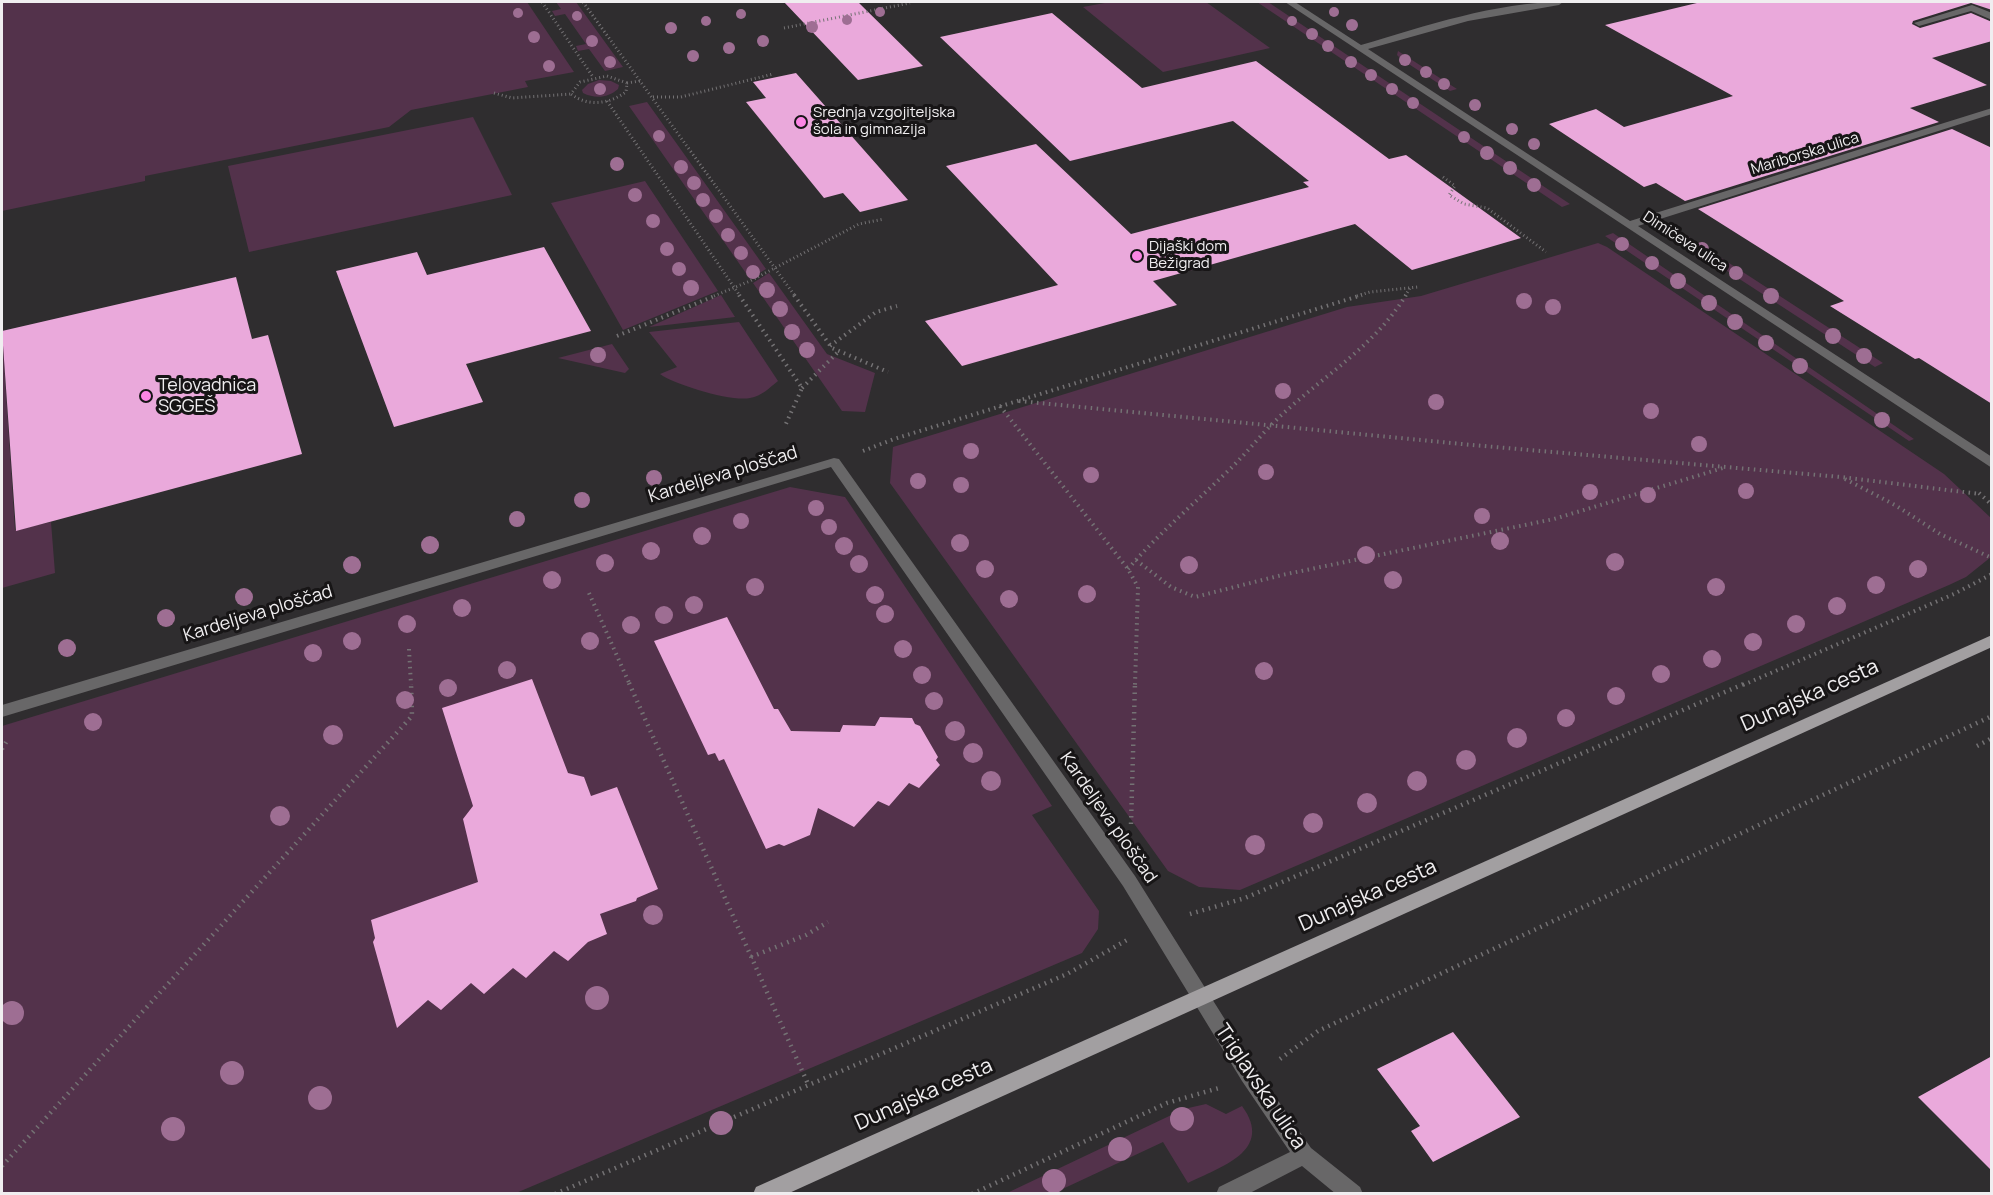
<!DOCTYPE html>
<html>
<head>
<meta charset="utf-8">
<style>
	body { margin:0 }
	#map { position:relative; width:1993px; height:1195px; overflow:hidden; background:#2f2d2f; font-family:Manrope,sans-serif }
	canvas { display:block }
	.frame { position:absolute; inset:0; border:3px solid #f0eef0; pointer-events:none }
</style>
</head>
<body>
<div id="map">
<canvas width="1993" height="1195"></canvas>
<div class="frame"></div>
</div>
<script>
const ctx = document.querySelector('canvas').getContext('2d');
ctx.lineJoin = 'round';
function fillPath(path, color) {
  ctx.fillStyle = color;
  ctx.fill(path, 'evenodd');
}
function trace(path, color, width, dash) {
  ctx.strokeStyle = color;
  ctx.lineWidth = width;
  ctx.lineCap = dash ? 'butt' : 'round';
  ctx.setLineDash(dash || []);
  ctx.stroke(path);
}
function write(font, color, halo, rows, align = 'center') {
  ctx.font = font + ' Manrope,sans-serif';
  ctx.lineWidth = 6;
  ctx.setLineDash([]);
  ctx.textBaseline = 'middle';
  ctx.strokeStyle = halo;
  ctx.fillStyle = color;
  for (const [text, x, y, turn = 0] of rows) {
    ctx.save();
    ctx.translate(x, y);
    ctx.rotate((+turn || 0) * Math.PI / 180);
    ctx.textAlign = isNaN(turn) ? turn : align;
    if (halo) ctx.strokeText(text, 0, 0);
    ctx.fillText(text, 0, 0);
    ctx.restore();
  }
}
const green = new Path2D(`
	M2,2H527L574,72L525,81L528,87L411,110L389,127L145,176V181L2,211Z
	M556,2H576L623,67L605,71L589,49L578,51L576,46L586,44L565,14L555,16L552,11L561,9Z
	M1110,2H1206L1270,48L1163,72L1083,7Z
	M1257,2H1268L1570,204L1562,207Z
	M1398,51L1457,89L1450,91L1401,59L1397,55Z
	M599,80L611,81L619,85L618,89C608,98 595,99 583,93L582,90L588,84Z
	M647,102L766,269L750,279L629,106Z
	M473,117L512,195L249,252L228,166Z
	M645,181L718,291L623,330L551,203Z
	M1672,226L1883,363L1875,367L1684,243L1671,232Z
	M1613,233L1914,439L1909,441L1605,236Z
	M1598,243L1607,247L1944,474L1991,518V557L1966,577L1949,585L1240,890L1199,887L1168,871L890,483L893,447L1347,307L1421,296Z
	M769,273L827,354L875,373L865,412L842,411L753,283Z
	M721,295L735,317L649,327Z
	M739,322L778,381C769,388 762,396 750,398C732,402 675,385 660,374L677,367L649,332Z
	M2,331L15,530L51,522L55,573L2,588Z
	M612,344L629,369L625,373L558,358Z
	M790,487L845,497L1052,806L1032,815L1099,911L1098,929L1082,953L516,1193L2,1194V726Z
	M1206,1104L1226,1114L1242,1106C1275,1151 1220,1167 1188,1183L1163,1142L1054,1193H1007L1184,1109Z`);
const building = new Path2D(`
	M784,2H858L923,66L858,80Z
	M1701,2H1992V10L1971,3L1913,21L1912,24L1920,28L1971,13L1992,22V41L1932,58L1987,85L1910,108L1939,122L1685,201L1656,183L1644,187L1549,124L1596,109L1624,127L1733,96L1605,25Z
	M1052,13L1142,88L1256,61L1389,159L1406,155L1521,238L1412,270L1355,224L1153,281L1177,305L962,366L925,321L1058,285L946,166L1036,144L1131,234L1309,187L1303,182L1309,181L1233,121L1070,161L940,37Z
	M796,73L908,200L860,212L843,193L824,198L746,102L766,98L753,82Z
	M1952,129L1992,148V404L1919,358L1915,359L1830,306L1844,301L1698,209Z
	M544,247L591,331L466,364L483,402L394,427L336,271L417,252L427,275Z
	M236,277L252,339L268,335L302,454L16,531L2,331Z
	M727,617L774,709H778L791,731L840,732L843,725L875,726L880,717L912,718L915,724L920,726L938,757L936,760L940,765L919,788L909,783L889,806L878,801L854,827L818,808L810,835L784,846L779,844L766,849L724,759L719,761L715,753L708,755L654,641Z
	M532,679L568,773L584,777L591,796L617,787L658,889L637,898L636,901L600,914L607,934L588,942L568,961L554,951L526,978L513,968L484,994L471,983L441,1010L428,1000L397,1028L373,942L375,938L371,920L478,882L463,819L473,806L442,708Z
	M1453,1032L1520,1117L1433,1162L1411,1131L1420,1126L1377,1069Z
	M1992,1056V1171L1918,1097Z`);
const pathFar2 = new Path2D(`
	M542,2L593,77
	M583,2L795,296
	M784,28L910,3
	M607,76L627,83L626,92C609,104 588,107 571,94L580,82Z
	M627,83L640,81
	M494,93L512,98L571,94
	M653,97H681L773,74
	M607,101L740,296
	M1443,177L1455,186L1449,195L1464,204L1487,208L1546,252
	M714,296L750,281L859,224L884,219
	M1357,296L1370,292L1418,287
	M1405,296L1410,288`);
const pathFar1 = new Path2D(`
	M739,295L802,388L785,426
	M794,295L832,348L888,372
	M617,336L717,295
	M830,346L876,312L897,306
	M802,388L839,351
	M1019,401L1472,445L1841,477L1980,494
	M1000,406L1128,569L1138,587L1135,685
	M863,451L894,439L1362,295
	M1845,479L1895,505L1940,534L1992,558
	M1979,493L1992,505
	M1136,560L1171,587L1195,597L1282,575L1554,519L1723,468
	M1128,569C1159,533 1195,503 1229,470C1249,451 1265,429 1286,411C1328,373 1376,344 1406,295
	M589,593L630,685
	M409,649L411,685
	M1743,685L1954,594L1992,574`);
const path = new Path2D(`
	M629,683L808,1084
	M1977,746L1992,738
	M2,749L8,739
	M1131,824L1135,683
	M1190,914L1245,898L1746,683
	M751,957L806,935L828,922
	M1280,1059L1318,1031L1992,716
	M2,1166L412,716L411,683
	M555,1194L1067,974L1127,940
	M972,1194L1167,1103L1219,1088`);
const minor = new Path2D(`
	M1285,2H1295L1361,45C1426,26 1495,2 1563,2L1559,5L1468,21L1368,49L1630,221L1992,108V114L1638,226L1992,457V468Z
	M1972,5L1992,13V20L1971,11L1919,26L1914,23Z
	M834,458L839,459L1135,876L1256,1069L1311,1148L1360,1187L1363,1194H1336L1302,1166L1248,1194H1216L1219,1187L1290,1152L1242,1081L1123,886L831,467L2,717V705Z`);
const major = new Path2D(`
	M1992,635V647L787,1194H753L756,1187Z`);
const trees = [
	[880,12,5],
	[1334,12,5],
	[518,13,5],
	[741,14,5],
	[577,16,5],
	[847,20,5],
	[706,21,5],
	[1292,21,5],
	[1352,25,6],
	[812,27,6],
	[671,28,6],
	[1312,34,6],
	[534,37,6],
	[592,41,6],
	[763,41,6],
	[1328,46,6],
	[729,48,6],
	[693,56,6],
	[1405,60,6],
	[610,62,6],
	[1351,62,6],
	[549,66,6],
	[1426,72,6],
	[1371,75,6],
	[1444,84,6],
	[600,89,6],
	[1392,89,6],
	[1413,103,6],
	[1475,105,6],
	[1512,129,6],
	[659,136,6],
	[1464,137,6],
	[1534,144,6],
	[1487,153,7],
	[617,164,7],
	[681,167,7],
	[1510,168,7],
	[694,183,7],
	[1534,185,7],
	[635,195,7],
	[703,200,7],
	[716,216,7],
	[653,221,7],
	[728,235,7],
	[1622,244,7],
	[667,249,7],
	[1702,249,7],
	[741,253,7],
	[1652,263,7],
	[679,269,7],
	[753,272,7],
	[1736,273,7],
	[1678,281,8],
	[691,288,8],
	[767,290,8],
	[1771,296,8],
	[1524,301,8],
	[1709,303,8],
	[1553,307,8],
	[780,309,8],
	[1735,322,8],
	[792,332,8],
	[1833,336,8],
	[1766,343,8],
	[807,350,8],
	[598,355,8],
	[1864,356,8],
	[1800,366,8],
	[1283,391,8],
	[1436,402,8],
	[1651,411,8],
	[1882,420,8],
	[1699,444,8],
	[971,451,8],
	[1266,472,8],
	[1091,475,8],
	[654,478,8],
	[918,481,8],
	[961,485,8],
	[1746,491,8],
	[1590,492,8],
	[1648,495,8],
	[582,500,8],
	[816,508,8],
	[1482,516,8],
	[517,519,8],
	[741,521,8],
	[829,527,8],
	[702,536,9],
	[1500,541,9],
	[960,543,9],
	[430,545,9],
	[844,546,9],
	[651,551,9],
	[1366,555,9],
	[1615,562,9],
	[605,563,9],
	[859,564,9],
	[352,565,9],
	[1189,565,9],
	[985,569,9],
	[1918,569,9],
	[552,580,9],
	[1393,580,9],
	[1876,585,9],
	[755,587,9],
	[1716,587,9],
	[1087,594,9],
	[875,595,9],
	[244,597,9],
	[1009,599,9],
	[694,605,9],
	[1837,606,9],
	[462,608,9],
	[885,614,9],
	[664,615,9],
	[166,618,9],
	[407,624,9],
	[1796,624,9],
	[631,625,9],
	[352,641,9],
	[590,641,9],
	[1753,642,9],
	[67,648,9],
	[903,649,9],
	[313,653,9],
	[1712,659,9],
	[507,670,9],
	[1264,671,9],
	[1661,674,9],
	[922,675,9],
	[448,688,9],
	[1616,696,9],
	[405,700,9],
	[934,701,9],
	[1566,718,9],
	[93,722,9],
	[955,731,10],
	[333,735,10],
	[1517,738,10],
	[973,753,10],
	[1466,760,10],
	[991,781,10],
	[1417,781,10],
	[1367,803,10],
	[280,816,10],
	[1313,823,10],
	[1255,845,10],
	[653,915,10],
	[597,998,12],
	[12,1013,12],
	[232,1073,12],
	[320,1098,12],
	[1182,1119,12],
	[721,1123,12],
	[173,1129,12],
	[1120,1149,12],
	[1054,1181,12]
];
const markers = [
	[801,122,6,"#fc86e4"],
	[1137,256,6,"#fc86e4"],
	[146,396,6,"#fc86e4"]
];
const farPoinames = [
	["Srednja vzgojiteljska",813,113],
	["šola in gimnazija",813,130],
	["Dijaški dom",1149,247],
	["Bežigrad",1149,264]
];
const farStreetnames = [
	["Mariborska ulica",1805,154,-17],
	["Dimičeva ulica",1685,242,33]
];
const poiNames = [
	["Telovadnica",158,386],
	["SGGEŠ",158,407]
];
const streetNames = [
	["Kardeljeva ploščad",723,475,-17],
	["Kardeljeva ploščad",258,614,-17],
	["Kardeljeva ploščad",1108,818,55]
];
const nearStreetnames = [
	["Dunajska cesta",1810,696,-24],
	["Dunajska cesta",1368,896,-24],
	["Triglavska ulica",1260,1087,56],
	["Dunajska cesta",924,1095,-24]
];
fillPath(green, '#53324b');
fillPath(building, '#eaa9db');
trace(pathFar2, '#747274', 3, [1, 3]);
trace(pathFar1, '#747274', 4, [1.5, 4.5]);
trace(path, '#747274', 4.5, [1.5, 5]);
fillPath(minor, '#686768');
fillPath(major, '#a29fa1');
ctx.fillStyle = '#9e6e93';
for (const [x, y, r] of trees) {
  ctx.beginPath();
  ctx.arc(x, y, r, 0, 2 * Math.PI);
  ctx.fill();
}
for (const [x, y, r, color] of markers) {
  const dot = new Path2D();
  dot.arc(x, y, r, 0, 2 * Math.PI);
  ctx.fillStyle = color;
  ctx.fill(dot);
  trace(dot, '#171516', 2);
}
write('15px', '#f0eef0', '#171516', farPoinames, 'left');
write('15px', '#f0eef0', '#171516', farStreetnames);
write('18px', '#f0eef0', '#171516', poiNames, 'left');
write('18px', '#f0eef0', '#171516', streetNames);
write('21px', '#f0eef0', '#171516', nearStreetnames);
</script>
</body>
</html>
